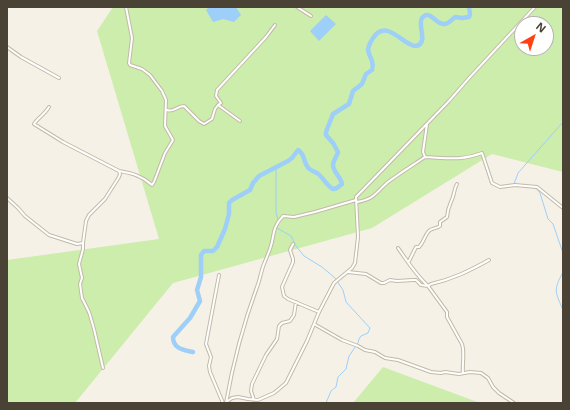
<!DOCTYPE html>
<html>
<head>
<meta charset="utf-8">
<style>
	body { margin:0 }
	#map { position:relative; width:570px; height:410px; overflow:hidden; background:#f5f1e7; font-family:"Open Sans",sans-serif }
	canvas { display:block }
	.frame { position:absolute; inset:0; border:8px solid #494235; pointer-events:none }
	.north { position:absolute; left:514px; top:16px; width:40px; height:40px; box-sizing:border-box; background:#fff; border:1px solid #b6b3ae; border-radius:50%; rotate:39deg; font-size:11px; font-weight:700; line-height:16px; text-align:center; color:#494235 }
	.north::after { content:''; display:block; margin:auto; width:14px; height:18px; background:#ff4114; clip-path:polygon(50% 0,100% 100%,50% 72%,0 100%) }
</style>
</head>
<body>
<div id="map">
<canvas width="570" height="410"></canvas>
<div class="frame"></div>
<div class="north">N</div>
</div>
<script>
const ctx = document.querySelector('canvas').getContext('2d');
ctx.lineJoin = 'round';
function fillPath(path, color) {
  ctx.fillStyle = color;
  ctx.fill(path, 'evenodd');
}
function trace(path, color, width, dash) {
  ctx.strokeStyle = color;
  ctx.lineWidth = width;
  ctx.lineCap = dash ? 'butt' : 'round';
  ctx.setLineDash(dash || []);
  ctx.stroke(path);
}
const green = new Path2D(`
	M113,7H563V172L492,154L372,228L173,283L75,403H7V260L159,239L97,31ZM522,24H546V48H522Z
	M383,367L480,403H353Z`);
const water = new Path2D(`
	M209,7H236L241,15L234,22L223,19L213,22L206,10Z
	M326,15L336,24L319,41L310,31Z`);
const stream = new Path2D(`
	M276,166V212L278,220
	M514,184L518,173L563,122
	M534,188L537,189L540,193L548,219L553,224L563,253
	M278,225L277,228L291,236L296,246L304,256L322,267L335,278L343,290L346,302L370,328L368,333L361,336L359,339L358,343L349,356L346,369L338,377L336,387L331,391L326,403
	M563,272C553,291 555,291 563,310
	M563,387V391
	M562,403L563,397`);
const river = new Path2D(`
	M193,352C184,350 173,349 173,337L190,318L200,301L197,290L201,277V255L204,251H213L217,247L225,229L229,214V203L232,200L250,190L253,183L259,176L288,161L292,158L298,150C305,154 303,160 307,166C309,170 313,171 317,173C323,177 326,185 333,189L337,188L342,184C341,177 333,172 333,165C333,160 337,157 338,152L333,143L326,135V132L333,114L349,104L353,91L362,84L366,74L372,70C373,67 373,64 372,61C371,57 368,54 368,49C369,45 371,41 373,38C387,17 404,47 416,46C429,43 417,25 422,18C430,8 436,26 445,24C449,23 452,20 455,17L462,18L469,17L470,14L469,7`);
const minor = new Path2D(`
	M297,7L311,16
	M7,47L21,57L59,78
	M218,105L221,103L216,96L217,90L266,37L275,25
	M49,107C45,114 37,119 34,124L63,142L119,171
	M167,110C173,113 177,106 184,106L199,121L204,124L212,119L215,109L218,105L240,121
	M425,157C447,158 461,161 482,153L492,183L500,187L515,185L537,187L563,208
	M7,198L18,208L25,216L49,235L77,244L83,243L86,221L89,215L105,199L119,177L120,174L119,171C132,173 142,176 152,185L154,182L165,153L173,140L165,126L166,100L162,91L150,75L142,69L130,65L129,63L132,38L126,7
	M357,202C375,199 375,193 388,182C400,173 413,165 425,157L423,152L427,124
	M83,243V249L79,264L82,278L80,284L82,298L89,312L94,329L103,368
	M293,244L290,250L293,259V262L282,287L284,296L288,299L319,312
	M398,248C408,262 415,274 428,286L431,284C453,279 469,271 489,260
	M409,261L416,247H419C424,242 424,237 428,232C430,228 436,229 440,226V222L447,217C448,204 452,203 454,193C455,189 455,187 457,184
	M348,272L366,274L381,283H384L390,280L397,281L413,280H416L421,285L428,286L447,312V317L462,344C465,353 462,364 463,373
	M219,275L206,344L211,357L209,366L210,372L223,403
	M314,324L342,340L358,346L365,350L375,352L385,358L398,360L431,372L441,373L445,372L459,374L470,372L481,373L488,378L493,387L499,393L514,403
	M254,400L251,391L252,384L266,355L277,339L279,326L282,323L290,321L294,315L296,302
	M225,403L232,398L238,397L248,399L258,400L274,393L286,383L307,341L319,312L334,283L352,268L355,263L358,237L356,197L449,101L470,77L535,7
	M226,403C233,363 243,325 257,287C260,280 261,271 264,264C266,259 268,254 270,249C275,235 271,229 283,216L294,217L315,212L356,200`);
fillPath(green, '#cdedac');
fillPath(water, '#9dcff8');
trace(stream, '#9dcff8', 1);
trace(river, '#9dcff8', 4.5);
trace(minor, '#c2baa8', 4);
trace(minor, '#fff', 2);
</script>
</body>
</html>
